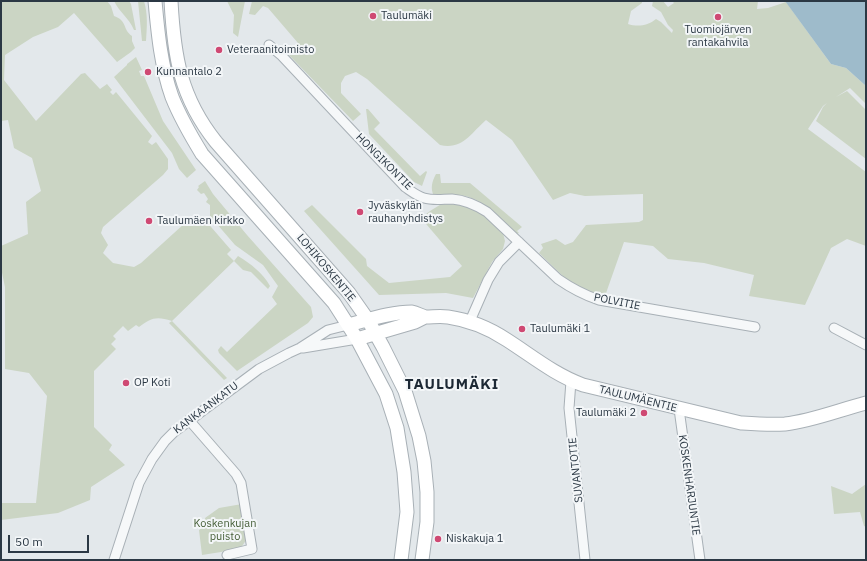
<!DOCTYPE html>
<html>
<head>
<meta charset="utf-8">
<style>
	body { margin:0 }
	#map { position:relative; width:867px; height:561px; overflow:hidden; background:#e3e8eb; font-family:"IBM Plex Sans",sans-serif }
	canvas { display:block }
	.frame { position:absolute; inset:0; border:2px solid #2b3844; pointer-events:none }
	.scale { position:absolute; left:8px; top:535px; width:81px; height:18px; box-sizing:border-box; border:2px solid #2b3844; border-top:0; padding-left:5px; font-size:12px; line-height:14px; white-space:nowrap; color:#2b3844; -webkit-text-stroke:3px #f3f6f8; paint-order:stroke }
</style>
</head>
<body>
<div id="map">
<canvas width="867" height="561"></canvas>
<div class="frame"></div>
<div class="scale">50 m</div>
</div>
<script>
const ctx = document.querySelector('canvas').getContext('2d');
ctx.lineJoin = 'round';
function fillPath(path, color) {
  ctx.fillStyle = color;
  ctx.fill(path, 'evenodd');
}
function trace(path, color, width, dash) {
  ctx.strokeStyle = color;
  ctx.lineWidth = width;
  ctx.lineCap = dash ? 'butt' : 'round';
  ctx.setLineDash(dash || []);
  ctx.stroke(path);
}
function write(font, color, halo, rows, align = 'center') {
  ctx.font = font + ' "IBM Plex Sans",sans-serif';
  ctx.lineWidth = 4;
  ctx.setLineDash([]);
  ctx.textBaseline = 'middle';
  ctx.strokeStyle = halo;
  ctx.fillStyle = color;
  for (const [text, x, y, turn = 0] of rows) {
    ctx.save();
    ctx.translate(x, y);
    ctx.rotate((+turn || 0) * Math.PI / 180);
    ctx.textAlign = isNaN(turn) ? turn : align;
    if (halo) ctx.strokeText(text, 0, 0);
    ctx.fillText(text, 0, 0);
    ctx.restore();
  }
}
const green = new Path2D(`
	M1,1H107L111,6L114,16C128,21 122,29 132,36V41L135,48L131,52L117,62L74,13L58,27L33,37L5,55L4,80L36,121L81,74L85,73L100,89L107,84L112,90L110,92L113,95L116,92L152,136L148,142L152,145L156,142L168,159V169L163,175L103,227L101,233L108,245L103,253L113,263L134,267L141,263L185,223L190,226L201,217L205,220L231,250L227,254L234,261L238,256C251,264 263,273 270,286L268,289L251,272L243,270L234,261L172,321L227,378L224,380L169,323L172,321C156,316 151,318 139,327L136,325L128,331L123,326L113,336L116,339L111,344L116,349L94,371V427L112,445L109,450L125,465L91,487L90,500L58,513L1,520V503H36L47,396L29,373L5,369V287L1,268V246L28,234L26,202L41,191L32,158L14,148L8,120L1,121Z
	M114,1H129L131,4L136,30H134C129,18 120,13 114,1Z
	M138,1H144C148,14 147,27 146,41H142Z
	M227,1H245L238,37L233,33L234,15Z
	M252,1H642V3L631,11L628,24C637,27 648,26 656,19L661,22L672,33L673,30L668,25L661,12L652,6L653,1H663L668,7L674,3L672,1H758L757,9L768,8L786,2L831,64L846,68L866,86V104L850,88L836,97L847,91L866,110V159L816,121L823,107L827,103L823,106L808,129L866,172V246L847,239L831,248L805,305L749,296L754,275L704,263L668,259L653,246L624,242L605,296L586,291L569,282L539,253L543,248L541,244L556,239L565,245L573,242L586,225L639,222L643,220V194L585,196L570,193L553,200L512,140L486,120C471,133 463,150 440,145L367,79L356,72L345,76L341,83V93L361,114L353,121L288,54L298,43L268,8L263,6L255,15L249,14Z
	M136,57L142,70L139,71L141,76H144L163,121L196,170L187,178L179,169L172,153L114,77L127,65V64Z
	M366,109H368L380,123L374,129L420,176L426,171L427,172L422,186L414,182L369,134Z
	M436,174H440L441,183H470L522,227L517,231L519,233L516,234C502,221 487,203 469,197C458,194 445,196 434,196C430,189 432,181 436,174Z
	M205,181L213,194L247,235L311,307L313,317L308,323L237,371L219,353L218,350L221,346L227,352L277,304L272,297L278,286L263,265L235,245L210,216V205L206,202L208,199L204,193L201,194L197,190L199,187L198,186Z
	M443,203L459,205L479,211L503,233L505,241L503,249L492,262L473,298L446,293L379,295L304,211L312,205L366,259L367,266L389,283L450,277L462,266L421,218L430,211Z
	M866,484V527L864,526L860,512L834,514L831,486L852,494Z
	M242,504L247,539L240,549L202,555L199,530L206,525L205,518L219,508Z`);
const water = new Path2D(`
	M785,1H866V86L846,68L831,64Z`);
const minor = new Path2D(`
	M269,45L281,55L405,187C411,191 417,196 424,198C434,201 443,199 452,199C465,200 476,205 487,212L558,279C571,288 584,295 599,300L755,327
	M470,321L488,280L499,262L519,242
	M834,328L866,345
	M303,348L357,339
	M571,381L569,408L585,560
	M679,409L700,560
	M189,420L236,474L241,483L252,549L227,555
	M114,560L139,483L152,459L165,441L174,432L259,369L289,353L300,348L328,330L348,325`);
const secondary = new Path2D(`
	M155,1C158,34 161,66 172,97C180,117 191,136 202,154L334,303L357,339L386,394L397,428L404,472L407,512L401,560
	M171,1C174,56 180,97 216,142L349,293L368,320L383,347L405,391L419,436L424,461L427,492V522L422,560
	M348,325C368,320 391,312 412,312C417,313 421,316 426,317C433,317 440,316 448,317C469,320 489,328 507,340C532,356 555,375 583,385L741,423C756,424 770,425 785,424C812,421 839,410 866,403
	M357,339L415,322L425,317`);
const markers = [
	[373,16,4,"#cf4973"],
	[718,17,4,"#cf4973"],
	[219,50,4,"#cf4973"],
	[148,72,4,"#cf4973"],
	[360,212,4,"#cf4973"],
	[149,221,4,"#cf4973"],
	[522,329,4,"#cf4973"],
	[126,383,4,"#cf4973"],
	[644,413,4,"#cf4973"],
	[438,539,4,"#cf4973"]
];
const poiNames = [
	["Taulumäki",381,16],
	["Tuomiojärven",718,30,"center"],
	["rantakahvila",718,43,"center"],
	["Veteraanitoimisto",227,50],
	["Kunnantalo 2",156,72],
	["Jyväskylän",368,206],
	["rauhanyhdistys",368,219],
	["Taulumäen kirkko",157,221],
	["Taulumäki 1",530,329],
	["OP Koti",134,383],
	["Taulumäki 2",636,413,"right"],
	["Niskakuja 1",446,539]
];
const streetNames = [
	["HONGIKONTIE",384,162,45],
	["LOHIKOSKENTIE",326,268,50],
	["POLVITIE",617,302,11],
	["TAULUMÄENTIE",638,399,14],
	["KANKAANKATU",206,408,-37],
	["SUVANTOTIE",576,470,-96],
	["KOSKENHARJUNTIE",689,485,82]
];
const parkNames = [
	["Koskenkujan",225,524],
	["puisto",225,537]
];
const districtNames = [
	["TAULUMÄKI",452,385]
];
fillPath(green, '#cbd5c4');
fillPath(water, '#9ebbcb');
trace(minor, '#a8b0b6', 11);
trace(secondary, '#a8b0b6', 15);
trace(minor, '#f6f8f9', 9);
trace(secondary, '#fff', 13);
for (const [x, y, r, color] of markers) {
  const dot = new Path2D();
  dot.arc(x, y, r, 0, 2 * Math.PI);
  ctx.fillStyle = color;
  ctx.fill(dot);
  trace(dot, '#f3f6f8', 1.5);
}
write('11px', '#2b3844', '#f3f6f8', poiNames, 'left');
write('11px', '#2b3844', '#f3f6f8', streetNames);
write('11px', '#465f38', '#f3f6f8', parkNames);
ctx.letterSpacing = '1px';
write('bold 15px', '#1d2935', '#f3f6f8', districtNames);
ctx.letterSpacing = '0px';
</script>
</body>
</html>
